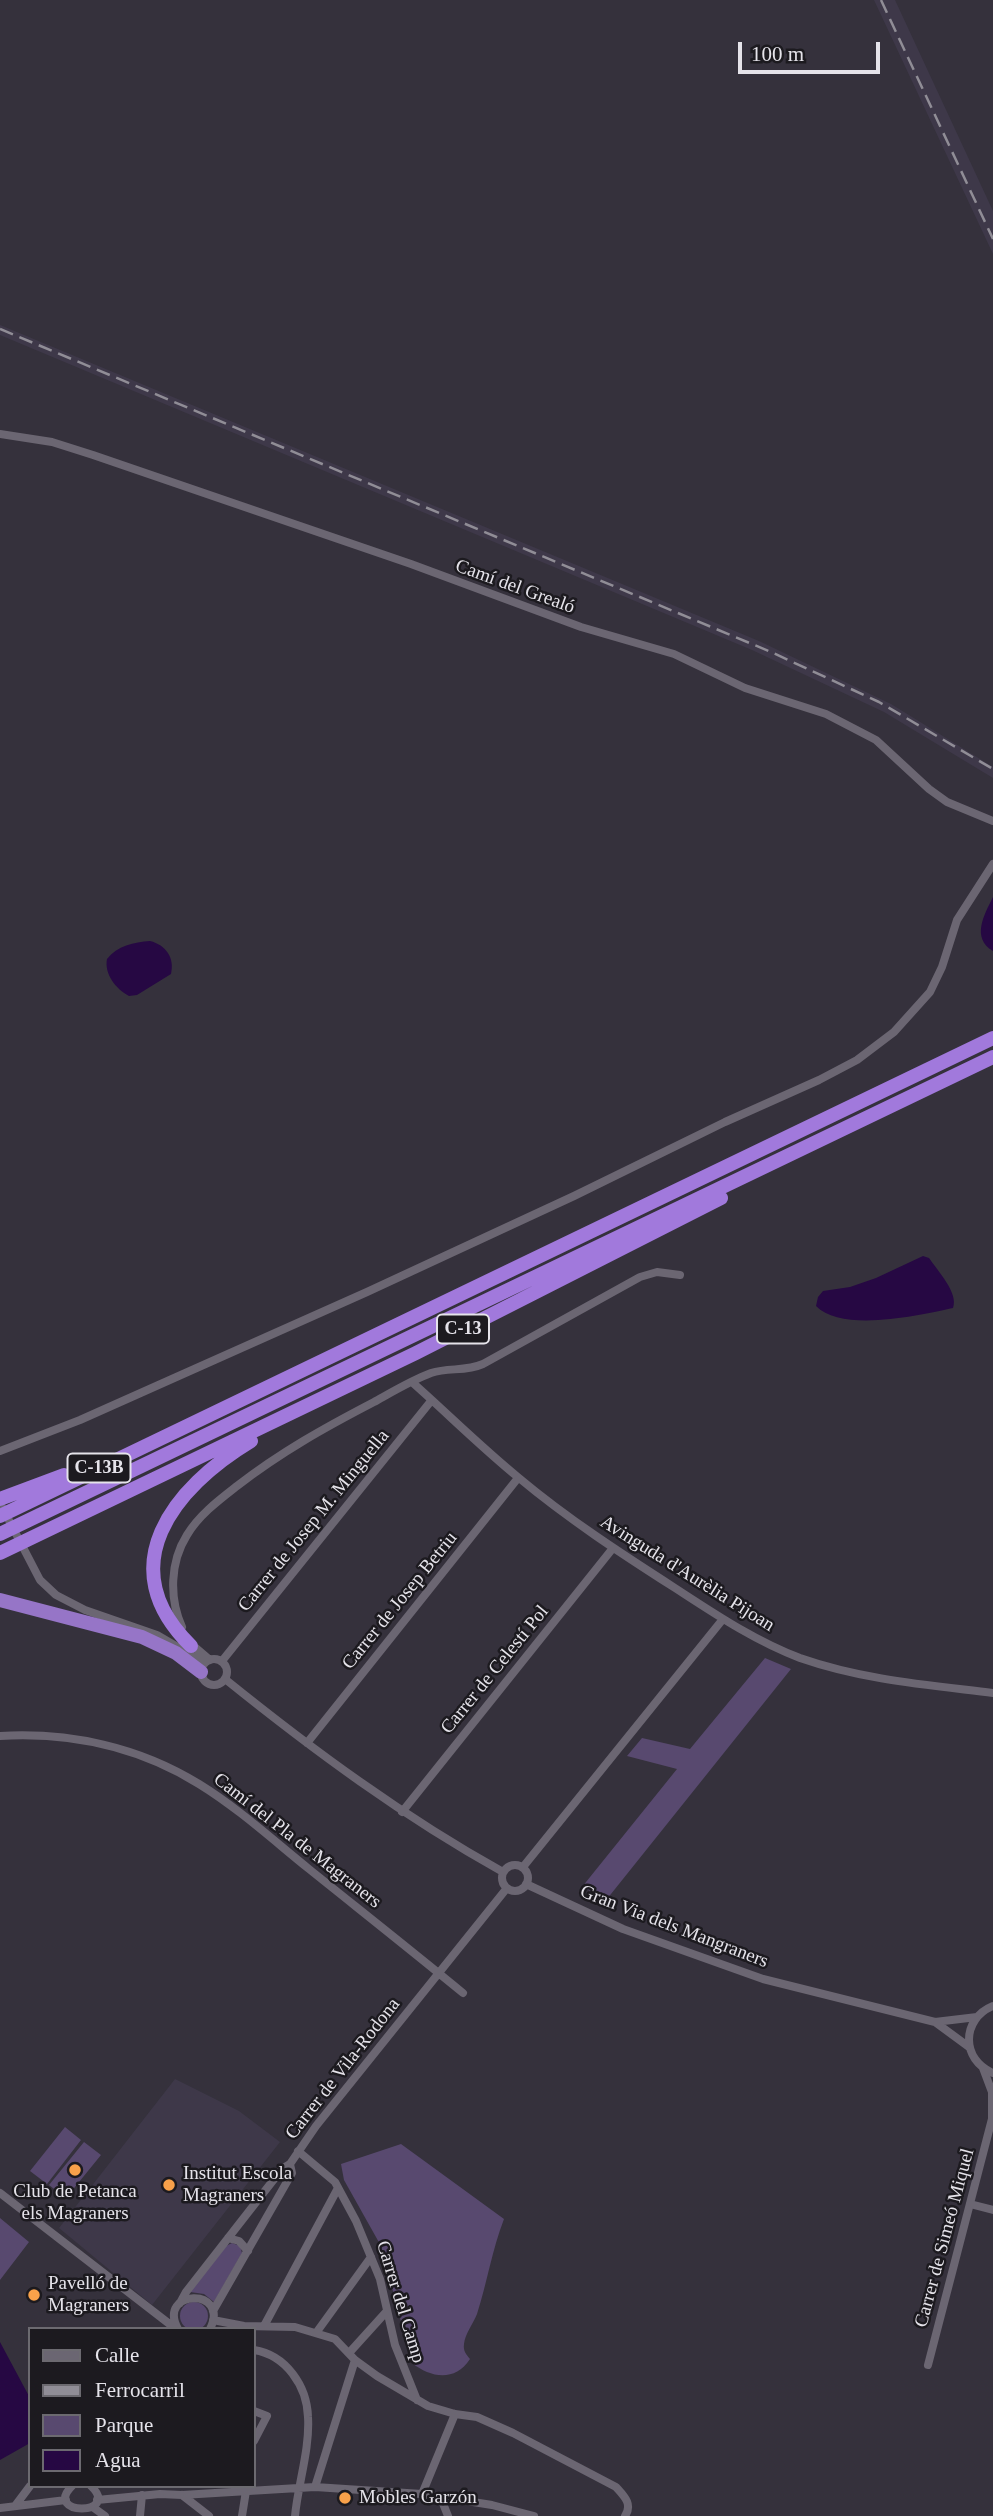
<!DOCTYPE html>
<html>
<head>
<meta charset="utf-8">
<style>
	body { margin:0 }
	#map { position:relative; width:993px; height:2516px; overflow:hidden; background:#35313c; font-family:"Times New Roman",serif }
	canvas { display:block }
	.legend { position:absolute; left:28px; top:2327px; width:228px; height:161px; box-sizing:border-box; background:#1c1a1f; border:2px solid #6c6a70; margin:0; padding:9px 12px; list-style:none; font-size:21px; color:#e5e3ea }
	.legend li { display:flex; align-items:center; gap:14px; height:35px }
	.legend b { width:35px; border:2px solid #6c6a70 }
	.scale { position:absolute; left:738px; top:42px; width:142px; height:32px; box-sizing:border-box; border:4px solid #e5e3ea; border-top:0; padding-left:9px; font-size:21px; line-height:24px; white-space:nowrap; color:#e5e3ea; -webkit-text-stroke:5px #1c1a1f; paint-order:stroke }
</style>
</head>
<body>
<div id="map">
<canvas width="993" height="2516"></canvas>
<ul class="legend">
<li><b style="height:9px;background:#6b6672"></b>Calle</li>
<li><b style="height:9px;background:#908d96"></b>Ferrocarril</li>
<li><b style="height:19px;background:#58496f"></b>Parque</li>
<li><b style="height:19px;background:#260843"></b>Agua</li>
</ul>
<div class="scale">100 m</div>
</div>
<script>
const ctx = document.querySelector('canvas').getContext('2d');
ctx.lineJoin = 'round';
function fillPath(path, color) {
  ctx.fillStyle = color;
  ctx.fill(path, 'evenodd');
}
function trace(path, color, width, dash) {
  ctx.strokeStyle = color;
  ctx.lineWidth = width;
  ctx.lineCap = dash ? 'butt' : 'round';
  ctx.setLineDash(dash || []);
  ctx.stroke(path);
}
function write(font, color, halo, rows, align = 'center') {
  ctx.font = font + ' "Times New Roman",serif';
  ctx.lineWidth = 5;
  ctx.setLineDash([]);
  ctx.textBaseline = 'middle';
  ctx.strokeStyle = halo;
  ctx.fillStyle = color;
  for (const [text, x, y, turn = 0] of rows) {
    ctx.save();
    ctx.translate(x, y);
    ctx.rotate((+turn || 0) * Math.PI / 180);
    ctx.textAlign = isNaN(turn) ? turn : align;
    if (halo) ctx.strokeText(text, 0, 0);
    ctx.fillText(text, 0, 0);
    ctx.restore();
  }
}
const built = new Path2D(`
	M874,0H895L993,211V254Z
	M0,325L759,641L891,704L993,767V778L884,712L752,650L0,335Z
	M175,2079L239,2111L280,2142L152,2305L59,2228Z`);
const green = new Path2D(`
	M765,1658L791,1669L607,1899L582,1887L677,1769L627,1756L642,1738L690,1749Z
	M65,2127L81,2140L47,2184L30,2171Z
	M84,2142L101,2155L66,2198L49,2185Z
	M401,2144L504,2219C492,2250 487,2283 477,2314C473,2324 465,2334 464,2344C463,2351 466,2354 470,2359C455,2382 431,2378 412,2363L381,2246L344,2180L341,2164Z
	M0,2218L29,2242L0,2280Z
	M232,2243L240,2246L242,2253L214,2302L204,2294L190,2292L226,2246Z
	M180 2316a14 14 0 1 1 28 0a14 14 0 1 1-28 0Z`);
const water = new Path2D(`
	M993,897V951C971,938 984,915 993,897Z
	M150,941C166,945 175,958 171,974L137,995L129,996C116,989 104,974 107,959C117,946 134,942 150,941Z
	M923,1256L929,1258C937,1270 959,1293 953,1308C921,1315 842,1333 816,1306L818,1297L823,1291L850,1287L876,1278Z
	M0,2342L30,2398V2443L0,2460Z`);
const minor = new Path2D(`
	M0,434L52,442L93,455L411,564L581,627L674,654L745,688L826,714L876,740L929,789L947,802L993,821
	M413,1383C448,1414 482,1448 519,1478C568,1519 622,1554 675,1588C715,1614 755,1641 800,1658C863,1680 928,1685 993,1693
	M0,1451L80,1420L367,1292L574,1196L725,1122L819,1080L857,1060L894,1032L930,992L942,967L957,920L993,864
	M0,1503L40,1580L56,1595L85,1610L157,1635L205,1663
	M182,1627C169,1598 170,1562 187,1535C199,1515 219,1500 237,1486C281,1452 324,1428 374,1402C392,1392 412,1380 431,1373C449,1367 465,1372 483,1364L640,1277L657,1272L680,1275
	M189,1642L210,1660
	M201 1672a13 13 0 1 1 26 0a13 13 0 1 1-26 0Z
	M222,1661L431,1401
	M225,1679C313,1750 404,1817 503,1872
	M0,1736C70,1732 139,1747 199,1784C238,1808 273,1840 309,1869C360,1910 412,1951 463,1993
	M307,1743L518,1478
	M402,1812L613,1548
	M502 1878a13 13 0 1 1 26 0a13 13 0 1 1-26 0Z
	M523,1867L723,1619
	M526,1884L623,1929L763,1979L935,2022L977,2017
	M993,2006C961,2019 961,2060 993,2073
	M935,2022L969,2047
	M983,2068L992,2092V2118
	M298,2151L335,2182L356,2221L380,2279L395,2345L417,2400
	M0,2193L176,2329
	M970,2204L993,2210
	M228,2238L239,2241L248,2251
	M180,2303L186,2292L282,2169L290,2164L316,2126L507,1888
	M213,2311L292,2173L290,2164
	M213,2320L244,2326L295,2327L335,2339L355,2360L377,2376L428,2406L455,2414L477,2417L513,2433L616,2487C624,2496 633,2504 625,2516
	M264,2326L338,2188
	M178,2329C156,2289 231,2287 210,2329
	M316,2333L371,2257
	M254,2350C286,2355 307,2386 308,2417C310,2449 298,2484 295,2516
	M349,2353L387,2311
	M928,2365L993,2115
	M254,2411L267,2416L254,2441
	M72,2486C42,2516 122,2516 91,2486
	M315,2487L355,2360
	M422,2494L455,2414
	M182,2495L209,2516
	M440,2496L448,2516
	M97,2500L160,2494L182,2495L315,2487L422,2494L492,2505L534,2516
	M15,2506L30,2486
	M0,2508L66,2500
	M94,2508L105,2516
	M140,2516L142,2495
	M242,2516L246,2491`);
const trunk = new Path2D(`
	M0,1600L142,1637L176,1653L201,1672`);
const motorway = new Path2D(`
	M0,1499L64,1475
	M0,1516L993,1038
	M0,1534L993,1057
	M0,1553L416,1353L721,1198
	M191,1646C110,1567 173,1488 251,1441`);
const rail = new Path2D(`
	M881,0L993,239
	M0,329L771,652L879,702L993,769`);
const markers = [
	[75,2170,7,"#f8a14a"],
	[169,2185,7,"#f8a14a"],
	[34,2295,7,"#f8a14a"],
	[345,2498,7,"#f8a14a"]
];
const shields = [
	[463,1329,52],
	[99,1468,63]
];
const shieldNames = [
	["C-13",463,1329],
	["C-13B",99,1468]
];
const streetNames = [
	["Camí del Grealó",515,587,20],
	["Carrer de Josep M. Minguella",314,1521,-51],
	["Avinguda d'Aurèlia Pijoan",687,1574,32],
	["Carrer de Josep Betriu",400,1601,-51],
	["Carrer de Celestí Pol",495,1670,-51],
	["Camí del Pla de Magraners",297,1841,38],
	["Gran Via dels Mangraners",674,1927,21],
	["Carrer de Vila-Rodona",343,2069,-52],
	["Carrer de Simeó Miquel",945,2238,-75],
	["Carrer del Camp",400,2302,73]
];
const poiNames = [
	["Institut Escola",183,2174],
	["Magraners",183,2196],
	["Club de Petanca",75,2192,"center"],
	["els Magraners",75,2214,"center"],
	["Pavelló de",48,2284],
	["Magraners",48,2306],
	["Mobles Garzón",359,2498]
];
fillPath(built, '#3e3849');
fillPath(green, '#58496f');
fillPath(water, '#260843');
trace(minor, '#6b6672', 8);
trace(trunk, '#9675c7', 14);
trace(motorway, '#a179dc', 14);
trace(rail, '#908d96', 2.5, [14, 7]);
for (const [x, y, r, color] of markers) {
  const dot = new Path2D();
  dot.arc(x, y, r, 0, 2 * Math.PI);
  ctx.fillStyle = color;
  ctx.fill(dot);
  trace(dot, '#1c1a1f', 2.5);
}
for (const [x, y, w] of shields) {
  const box = new Path2D();
  box.roundRect(x - w / 2, y - 14.5, w, 29, 5);
  ctx.fillStyle = '#1c1a1f';
  ctx.fill(box);
  trace(box, '#e5e3ea', 2);
}
write('bold 18px', '#e5e3ea', null, shieldNames);
write('19px', '#e5e3ea', '#1c1a1f', streetNames);
write('19px', '#e5e3ea', '#1c1a1f', poiNames, 'left');
</script>
</body>
</html>
